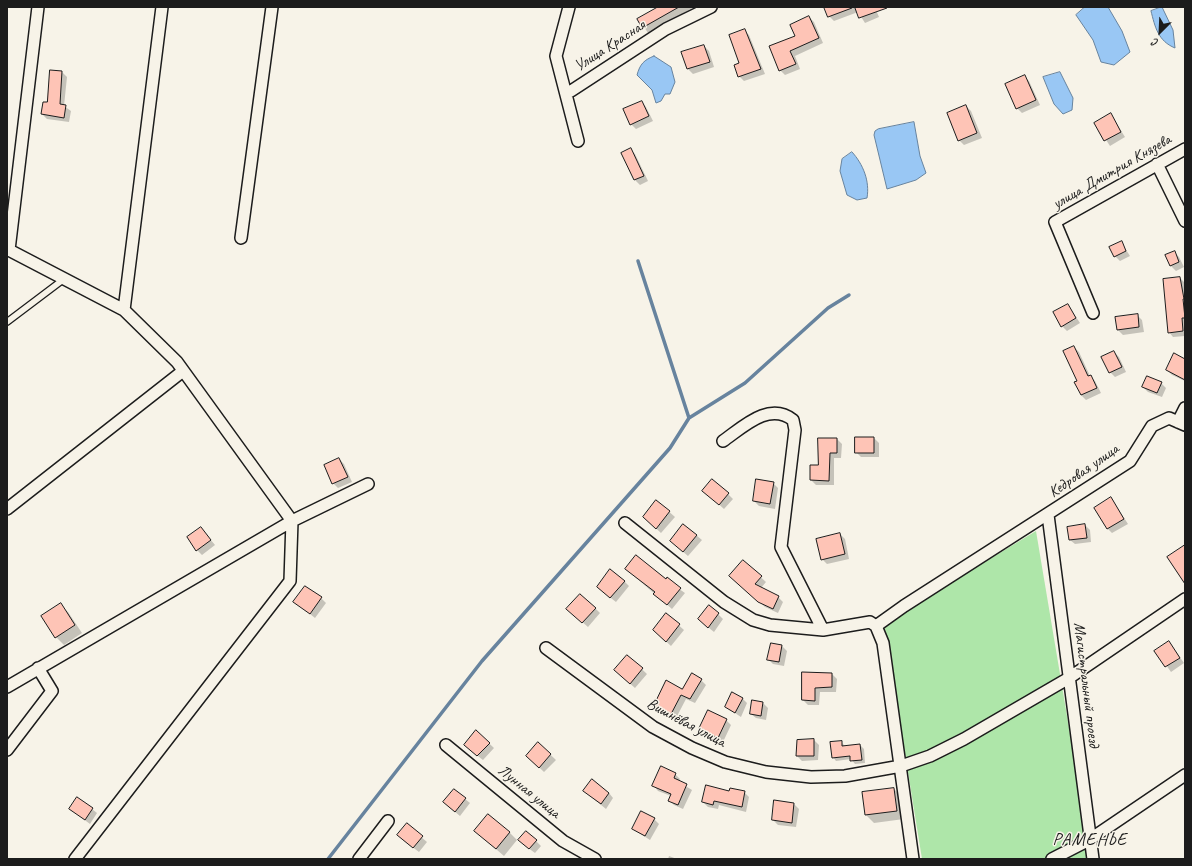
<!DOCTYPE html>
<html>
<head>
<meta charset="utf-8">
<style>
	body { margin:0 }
	#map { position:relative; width:1192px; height:866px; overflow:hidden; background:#f7f3e8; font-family:Caveat,sans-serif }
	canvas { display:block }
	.frame { position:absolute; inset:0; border:8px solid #1c1c1c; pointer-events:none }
	.north { position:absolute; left:1140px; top:12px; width:40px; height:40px; -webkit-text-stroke:3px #f7f3e8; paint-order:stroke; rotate:204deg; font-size:11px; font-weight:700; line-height:16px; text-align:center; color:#1c1c1c }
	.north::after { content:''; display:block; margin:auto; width:14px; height:18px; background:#1c1c1c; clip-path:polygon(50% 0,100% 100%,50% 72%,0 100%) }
</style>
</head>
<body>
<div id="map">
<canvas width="1192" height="866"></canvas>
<div class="frame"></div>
<div class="north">С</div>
</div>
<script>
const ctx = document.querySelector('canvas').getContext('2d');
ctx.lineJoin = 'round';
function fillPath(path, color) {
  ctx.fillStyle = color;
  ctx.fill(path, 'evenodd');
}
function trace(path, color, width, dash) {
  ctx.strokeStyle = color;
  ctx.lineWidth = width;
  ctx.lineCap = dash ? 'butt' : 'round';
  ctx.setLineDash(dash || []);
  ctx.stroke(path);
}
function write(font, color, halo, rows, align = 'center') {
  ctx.font = font + ' Caveat,sans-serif';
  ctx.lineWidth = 3;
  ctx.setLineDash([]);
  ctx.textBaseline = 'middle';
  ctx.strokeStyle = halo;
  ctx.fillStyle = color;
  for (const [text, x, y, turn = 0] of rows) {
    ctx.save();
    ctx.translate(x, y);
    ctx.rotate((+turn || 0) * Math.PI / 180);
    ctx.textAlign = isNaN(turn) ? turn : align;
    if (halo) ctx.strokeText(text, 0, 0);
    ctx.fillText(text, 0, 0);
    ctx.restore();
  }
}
const green = new Path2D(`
	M1036,531L1091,859H922L884,623Z`);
const water = new Path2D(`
	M1085,7H1108L1122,31L1130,52L1114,65L1101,62L1093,40L1076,15Z
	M1162,7L1173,30L1175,48C1158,41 1155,27 1151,11Z
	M654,56L671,67L675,82L670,94H665L661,101L656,103L652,90L637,75C640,64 644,60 654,56Z
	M1060,72L1073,98L1072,110L1063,114L1054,104L1043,77Z
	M914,122L920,156L926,173L916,180L887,189L874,135L875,131L878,129Z
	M852,152C863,164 870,181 867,198L857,200L847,195L840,171L842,159Z`);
const shadow = new Path2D(`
	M661,7H694L648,33L639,19Z
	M825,7H884L876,10L879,17L865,23L858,12L834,21L829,16Z
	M809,17L814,22L823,43L795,56L800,69L785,75L780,70L796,36Z
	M744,30L749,35L765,74L744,81L739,76Z
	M704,46L709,51L714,67L693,74L688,69L683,53Z
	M62,72L67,77L64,106L71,111L69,122L47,119L42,114Z
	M1024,76L1029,81L1040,105L1022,113L1017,108Z
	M642,102L646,107L653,121L636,129L631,124Z
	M966,106L971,111L982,138L964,145L959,140Z
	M1111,115L1125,137L1110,146L1095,123Z
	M631,150L635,154L648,181L640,185L635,180L623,153Z
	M1121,242L1130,256L1120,261L1115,256Z
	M1174,252L1179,257L1184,267L1176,271L1171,266L1166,255Z
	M1180,278L1185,283V336L1173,337L1169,332Z
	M1068,305L1080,323L1067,331L1062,326Z
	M1137,315L1142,320L1144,332L1123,335L1118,330Z
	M1074,347L1079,352L1090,376L1095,381L1101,393L1086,400L1081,395Z
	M1114,352L1119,357L1126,372L1115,377L1110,372Z
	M1185,360V381L1172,375L1167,370Z
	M1161,383L1166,388L1162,397L1148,392L1143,387Z
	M874,438L879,443V457H861L856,452Z
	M837,439L842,444L841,458H834V485H816L811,480Z
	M339,459L344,464L352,482L338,488L333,483Z
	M773,483L778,488L775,509L759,506L754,501Z
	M704,491L728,494L733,499L724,509Z
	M1111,498L1128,524L1112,533L1107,528Z
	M657,501L675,517L661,533L649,522Z
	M684,525L702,540L688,556L676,546Z
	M1085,525L1090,530L1091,542L1075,544L1070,540Z
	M201,528L215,545L202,555L197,550Z
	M840,534L845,539L849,559L827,564L822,559Z
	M743,561L766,582L761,588L778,597L783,602L778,613L765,607L735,581Z
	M626,569L666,580L685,593L672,609Z
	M624,581L629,586L616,602L603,592Z
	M321,598L326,603L315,618L295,602Z
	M60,605L68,612L82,633L64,645L56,637Z
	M595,608L600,613L588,627L573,614Z
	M666,614L684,630L671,646L659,635Z
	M718,614L723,619L714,632L704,624Z
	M1169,642L1184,663L1171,672L1156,651Z
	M771,644L782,646L787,651L784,666L773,664L768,659Z
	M628,656L647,674L635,688L620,675Z
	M803,673L832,674L837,679L836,692H820L819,705H808L803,700Z
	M701,680L706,685L695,703L686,699L675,720L659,712L654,707Z
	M742,698L747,703L741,717L726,707Z
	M753,701L763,703L768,708L766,720L756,718L751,714Z
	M726,720L731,725L723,742L705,734L701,729Z
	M476,731L494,748L483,760L470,750Z
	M814,740L819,745L818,760L802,761L797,756Z
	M841,742L845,746L860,745L864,749L865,763L855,764L851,759L836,761L833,757Z
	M538,743L556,760L544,772L527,756Z
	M675,774L680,779L679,782L692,790L683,809L674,805L669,800L671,796L658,791L654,786Z
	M894,789L902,797L904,819L874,823L866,815L863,793Z
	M584,791L609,793L613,798L606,809Z
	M730,792H744L749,797L746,812L719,805L718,809L708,807L703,802Z
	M465,799L470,803L460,816L449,807Z
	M775,801L794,804L799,809L796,827L778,825L773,820Z
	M70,809H92L97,813L90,824Z
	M654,819L659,824L650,840L633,829Z
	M407,825L427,842L419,852L403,840Z
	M475,831L509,832L517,840L504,856Z
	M536,841L541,846L535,853L524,845Z
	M669,856L677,859H668Z`);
const stream = new Path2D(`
	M689,418L745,383L828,308L849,295
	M328,859L482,661L670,448L689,418L638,261`);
const building = new Path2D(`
	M658,7H679L642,28L637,19Z
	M824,7H852V8L828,17Z
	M855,7H887V8L859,18Z
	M809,16L819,38L790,51L796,64L779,71L769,46L795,36L790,25Z
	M745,29L761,69L738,77L734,65L739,63L729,35Z
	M704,45L710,62L687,69L681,52Z
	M50,70L62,71L60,104L66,105L64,118L41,114L43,102H47Z
	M1025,75L1036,100L1016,109L1005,84Z
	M642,101L649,116L630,125L623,109Z
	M966,105L977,133L958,141L947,113Z
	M1111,113L1121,132L1104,141L1094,123Z
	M631,148L644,176L634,180L621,153Z
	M1122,241L1126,251L1114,257L1109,247Z
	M1175,251L1179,262L1170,266L1165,255Z
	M1180,277L1184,299H1183L1185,318H1182L1183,331L1168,333L1163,279Z
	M1068,304L1076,318L1061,327L1053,312Z
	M1138,314L1139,327L1117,330L1115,317Z
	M1074,346L1088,376L1091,375L1097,388L1081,395L1074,382L1077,381L1063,351Z
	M1114,351L1122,367L1109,373L1101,357Z
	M1174,353L1185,359V380L1166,370Z
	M1147,376L1162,382L1157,393L1142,387Z
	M855,437H874V453H855Z
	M818,438H837V453H830L829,481L810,480V465H818Z
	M339,458L348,477L332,484L324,465Z
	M712,479L729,493L719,505L702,491Z
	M756,479L774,482L770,504L753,501Z
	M1111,497L1124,519L1107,529L1094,508Z
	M656,500L670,511L656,529L643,517Z
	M683,524L697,535L683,552L670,541Z
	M1085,524L1087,538L1069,540L1067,527Z
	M201,527L211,540L196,551L187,537Z
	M840,533L845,554L821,560L816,539Z
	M1185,545V584L1167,557Z
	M636,555L666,579L667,577L681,588L667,605L653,594L655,592L625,569Z
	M743,560L762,576L755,584L779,596L773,609L758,602L729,576Z
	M610,569L625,581L610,598L597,587Z
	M305,586L322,597L310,614L293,602Z
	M580,594L596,608L582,623L566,609Z
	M61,603L75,625L55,638L41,616Z
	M709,605L719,613L708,628L698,619Z
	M666,613L680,624L666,642L653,630Z
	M1169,641L1180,658L1165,667L1154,651Z
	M771,643L782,645L779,662L767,660Z
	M627,655L643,668L630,684L614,670Z
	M802,672L832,673V687L815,688V701L802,700Z
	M692,673L702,679L690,699L681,695L670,716L653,707L666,680L682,689Z
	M732,692L743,698L735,713L725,707Z
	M752,700L763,702L761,716L750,714Z
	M708,710L727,719L718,738L699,729Z
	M476,730L490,743L477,756L464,745Z
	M814,739V756H796L797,740Z
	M842,741V746L860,744L862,760L850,761V756L832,758L830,742Z
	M538,742L551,754L539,768L526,756Z
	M661,766L676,773L674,778L687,784L678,805L668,801L671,794L652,786Z
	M592,779L609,793L601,804L583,791Z
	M706,785L729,791L730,788L745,791L742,807L714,801L713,805L702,802Z
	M894,788L897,811L865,815L862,792Z
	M454,789L466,798L455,812L443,802Z
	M77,797L93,808L85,820L69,809Z
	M774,800L794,803L792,823L772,820Z
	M641,811L655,818L645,836L632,829Z
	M488,814L510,832L496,849L474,831Z
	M407,823L423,836L413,848L397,835Z
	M526,831L537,840L529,849L518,840Z`);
const lane = new Path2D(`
	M7,322L64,279`);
const street = new Path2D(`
	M569,7L556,56L578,141
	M571,91L666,29L711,7
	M1157,164L1185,221
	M241,238L272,7
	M7,249L124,310
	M9,250L38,7
	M1093,313L1055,222L1185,149
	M1178,422L1185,408
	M723,441C743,427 769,401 793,420L795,430L781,547L823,630
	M7,509L183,371
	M1048,515L1093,859
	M625,523L724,602L753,620L770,625L823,630L870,622L876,626
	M876,626L904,606L1130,461L1152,426L1169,418L1185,425
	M876,626L883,643L913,859
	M546,648L653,727L692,748L725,762L766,772L811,777L845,776L901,766L930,756L964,739L1069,678L1185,599
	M7,687L292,521L368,484
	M446,745L563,841L595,859
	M7,750L52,691L38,668
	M75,859L290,581L292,521L177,362L124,310L162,7
	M359,859L388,821
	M1052,859L1089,840L1185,775`);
const streetNames = [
	["Улица Красная",610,46,-33],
	["улица Дмитрия Князева",1112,172,-30],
	["Кедровая улица",1084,471,-35],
	["Магистральный проезд",1086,685,83],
	["Вишнёвая улица",686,723,28],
	["Лунная улица",529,792,39]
];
const quarterNames = [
	["РАМЕНЬЕ",1090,840]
];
fillPath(green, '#aee6a9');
fillPath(water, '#99c7f4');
trace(water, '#67839e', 1);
fillPath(shadow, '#0003');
trace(stream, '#67839e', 3.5);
fillPath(building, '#fec4b6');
trace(building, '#1c1c1c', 1);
trace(lane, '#1c1c1c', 8);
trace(street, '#1c1c1c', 14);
trace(lane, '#f7f3e8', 5.5);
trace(street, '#f7f3e8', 11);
write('16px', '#1c1c1c', '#f7f3e8', streetNames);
ctx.letterSpacing = '1px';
write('18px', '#1c1c1c', '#f7f3e8', quarterNames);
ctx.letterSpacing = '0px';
</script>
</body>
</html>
